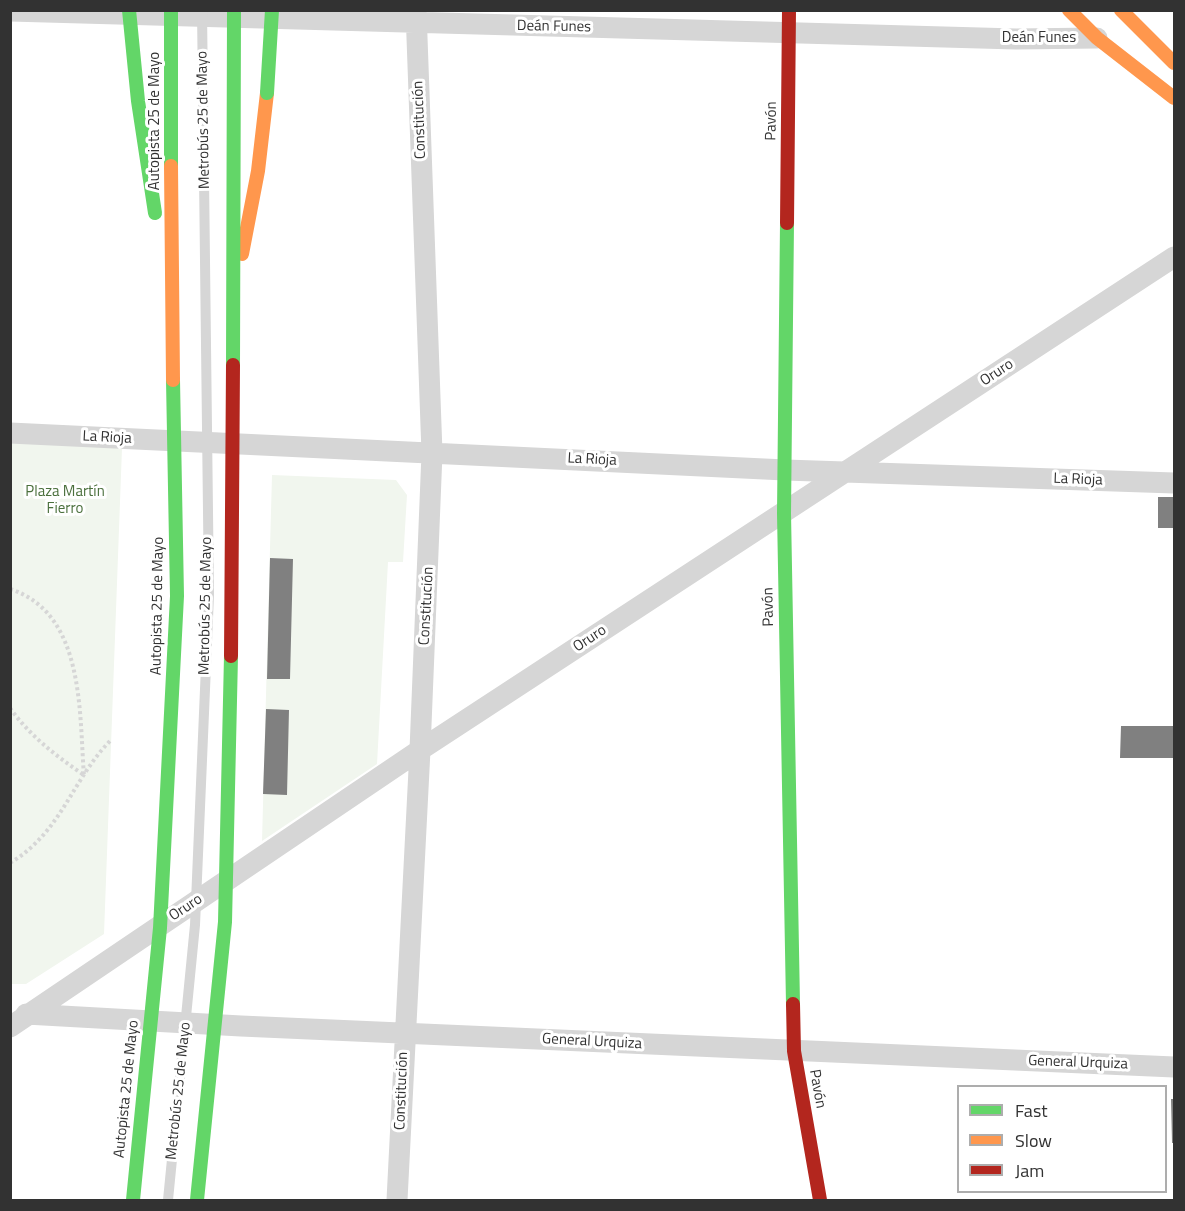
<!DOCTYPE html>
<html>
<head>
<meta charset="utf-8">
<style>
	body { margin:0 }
	#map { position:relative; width:1185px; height:1211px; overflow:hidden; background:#fff; font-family:"Titillium Web",sans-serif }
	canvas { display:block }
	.frame { position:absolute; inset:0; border:12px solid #323232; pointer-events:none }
	.legend { position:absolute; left:957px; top:1085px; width:210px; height:108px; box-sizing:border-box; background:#fff; border:2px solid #adadad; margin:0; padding:8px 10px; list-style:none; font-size:18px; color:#323232 }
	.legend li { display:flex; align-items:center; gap:12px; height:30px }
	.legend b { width:30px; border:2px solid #adadad }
</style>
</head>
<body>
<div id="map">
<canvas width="1185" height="1211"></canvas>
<div class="frame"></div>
<ul class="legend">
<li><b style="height:8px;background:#63d668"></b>Fast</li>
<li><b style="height:8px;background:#ff974d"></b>Slow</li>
<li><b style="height:8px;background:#b3261e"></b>Jam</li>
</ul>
</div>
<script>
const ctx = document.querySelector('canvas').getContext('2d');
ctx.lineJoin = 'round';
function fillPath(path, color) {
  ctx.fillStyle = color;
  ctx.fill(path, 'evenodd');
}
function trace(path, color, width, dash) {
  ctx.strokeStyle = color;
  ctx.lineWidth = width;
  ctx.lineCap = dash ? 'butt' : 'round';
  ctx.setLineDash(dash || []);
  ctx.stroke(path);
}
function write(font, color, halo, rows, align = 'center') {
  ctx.font = font + ' "Titillium Web",sans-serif';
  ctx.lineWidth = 6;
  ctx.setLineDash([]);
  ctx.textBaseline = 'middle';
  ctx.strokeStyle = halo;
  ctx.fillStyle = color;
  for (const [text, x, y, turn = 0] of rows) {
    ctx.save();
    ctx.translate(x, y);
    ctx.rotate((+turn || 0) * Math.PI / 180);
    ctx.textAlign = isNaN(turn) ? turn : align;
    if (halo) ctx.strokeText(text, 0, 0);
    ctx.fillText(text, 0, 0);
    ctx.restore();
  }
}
const green = new Path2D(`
	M10,442L122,448L104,934L26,984H10Z
	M272,475L396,480L407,495L403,562H388L377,764L262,841Z`);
const building = new Path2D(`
	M1158,497H1174V528H1158Z
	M270,558L293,559L290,679H267Z
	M266,709L289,710L287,795L263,794Z
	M1121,726H1174V758H1120Z
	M1171,1099H1174V1143H1172Z`);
const path = new Path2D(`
	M10,589C85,613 79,712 84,776
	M10,708C30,736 56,756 84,775
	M10,863C62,832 72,779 111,740`);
const street = new Path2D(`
	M10,11L1016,39L1097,38
	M10,433L785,470L1174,483
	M26,1014L241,1026L1174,1067
	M10,1027L420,750L1174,257
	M397,1200L420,750L432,453L416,10`);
const fast = new Path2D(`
	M787,223L784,513L793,1004`);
const slow = new Path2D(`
	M1069,10L1097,38L1174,98
	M1121,10L1174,63
	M242,254L258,171L267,93`);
const jam = new Path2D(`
	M787,223L789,10
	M793,1004L794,1051L820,1200`);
const laneBridge = new Path2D(`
	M168,1200L195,925L209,595L202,10`);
const fastBridge = new Path2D(`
	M129,10L138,101L155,213
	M171,10V166
	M267,93L272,10
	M233,365L234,10
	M133,1200L160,928L177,596L173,380
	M197,1200L225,922L231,656`);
const slowBridge = new Path2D(`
	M171,166L173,380`);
const jamBridge = new Path2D(`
	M231,656L233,365`);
const streetNames = [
	["Deán Funes",554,27,1],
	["Deán Funes",1039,38],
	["Metrobús 25 de Mayo",204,120,-91],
	["Constitución",420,120,-92],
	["Autopista 25 de Mayo",155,121,-90],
	["Pavón",772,121,-89],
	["Oruro",997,373,-33],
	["La Rioja",107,438,3],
	["La Rioja",592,460,3],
	["La Rioja",1078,480,2],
	["Autopista 25 de Mayo",158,606,-89],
	["Metrobús 25 de Mayo",206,606,-89],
	["Constitución",427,606,-87],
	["Pavón",769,607,-91],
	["Oruro",590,639,-33],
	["Oruro",186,908,-34],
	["General Urquiza",592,1042,3],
	["General Urquiza",1078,1063,2],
	["Autopista 25 de Mayo",127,1089,-84],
	["Pavón",817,1089,80],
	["Metrobús 25 de Mayo",179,1091,-84],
	["Constitución",402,1091,-88]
];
const parkNames = [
	["Plaza Martín",65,492],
	["Fierro",65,509]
];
fillPath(green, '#f1f6ee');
fillPath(building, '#808080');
trace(path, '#d6d6d6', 4, [3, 3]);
trace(street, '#d6d6d6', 21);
trace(fast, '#63d668', 14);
trace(slow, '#ff974d', 14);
trace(jam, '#b3261e', 14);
trace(laneBridge, '#d6d6d6', 10);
trace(fastBridge, '#63d668', 14);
trace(slowBridge, '#ff974d', 14);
trace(jamBridge, '#b3261e', 14);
write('15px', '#323232', '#fff', streetNames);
write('15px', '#4b703d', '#fff', parkNames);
</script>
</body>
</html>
